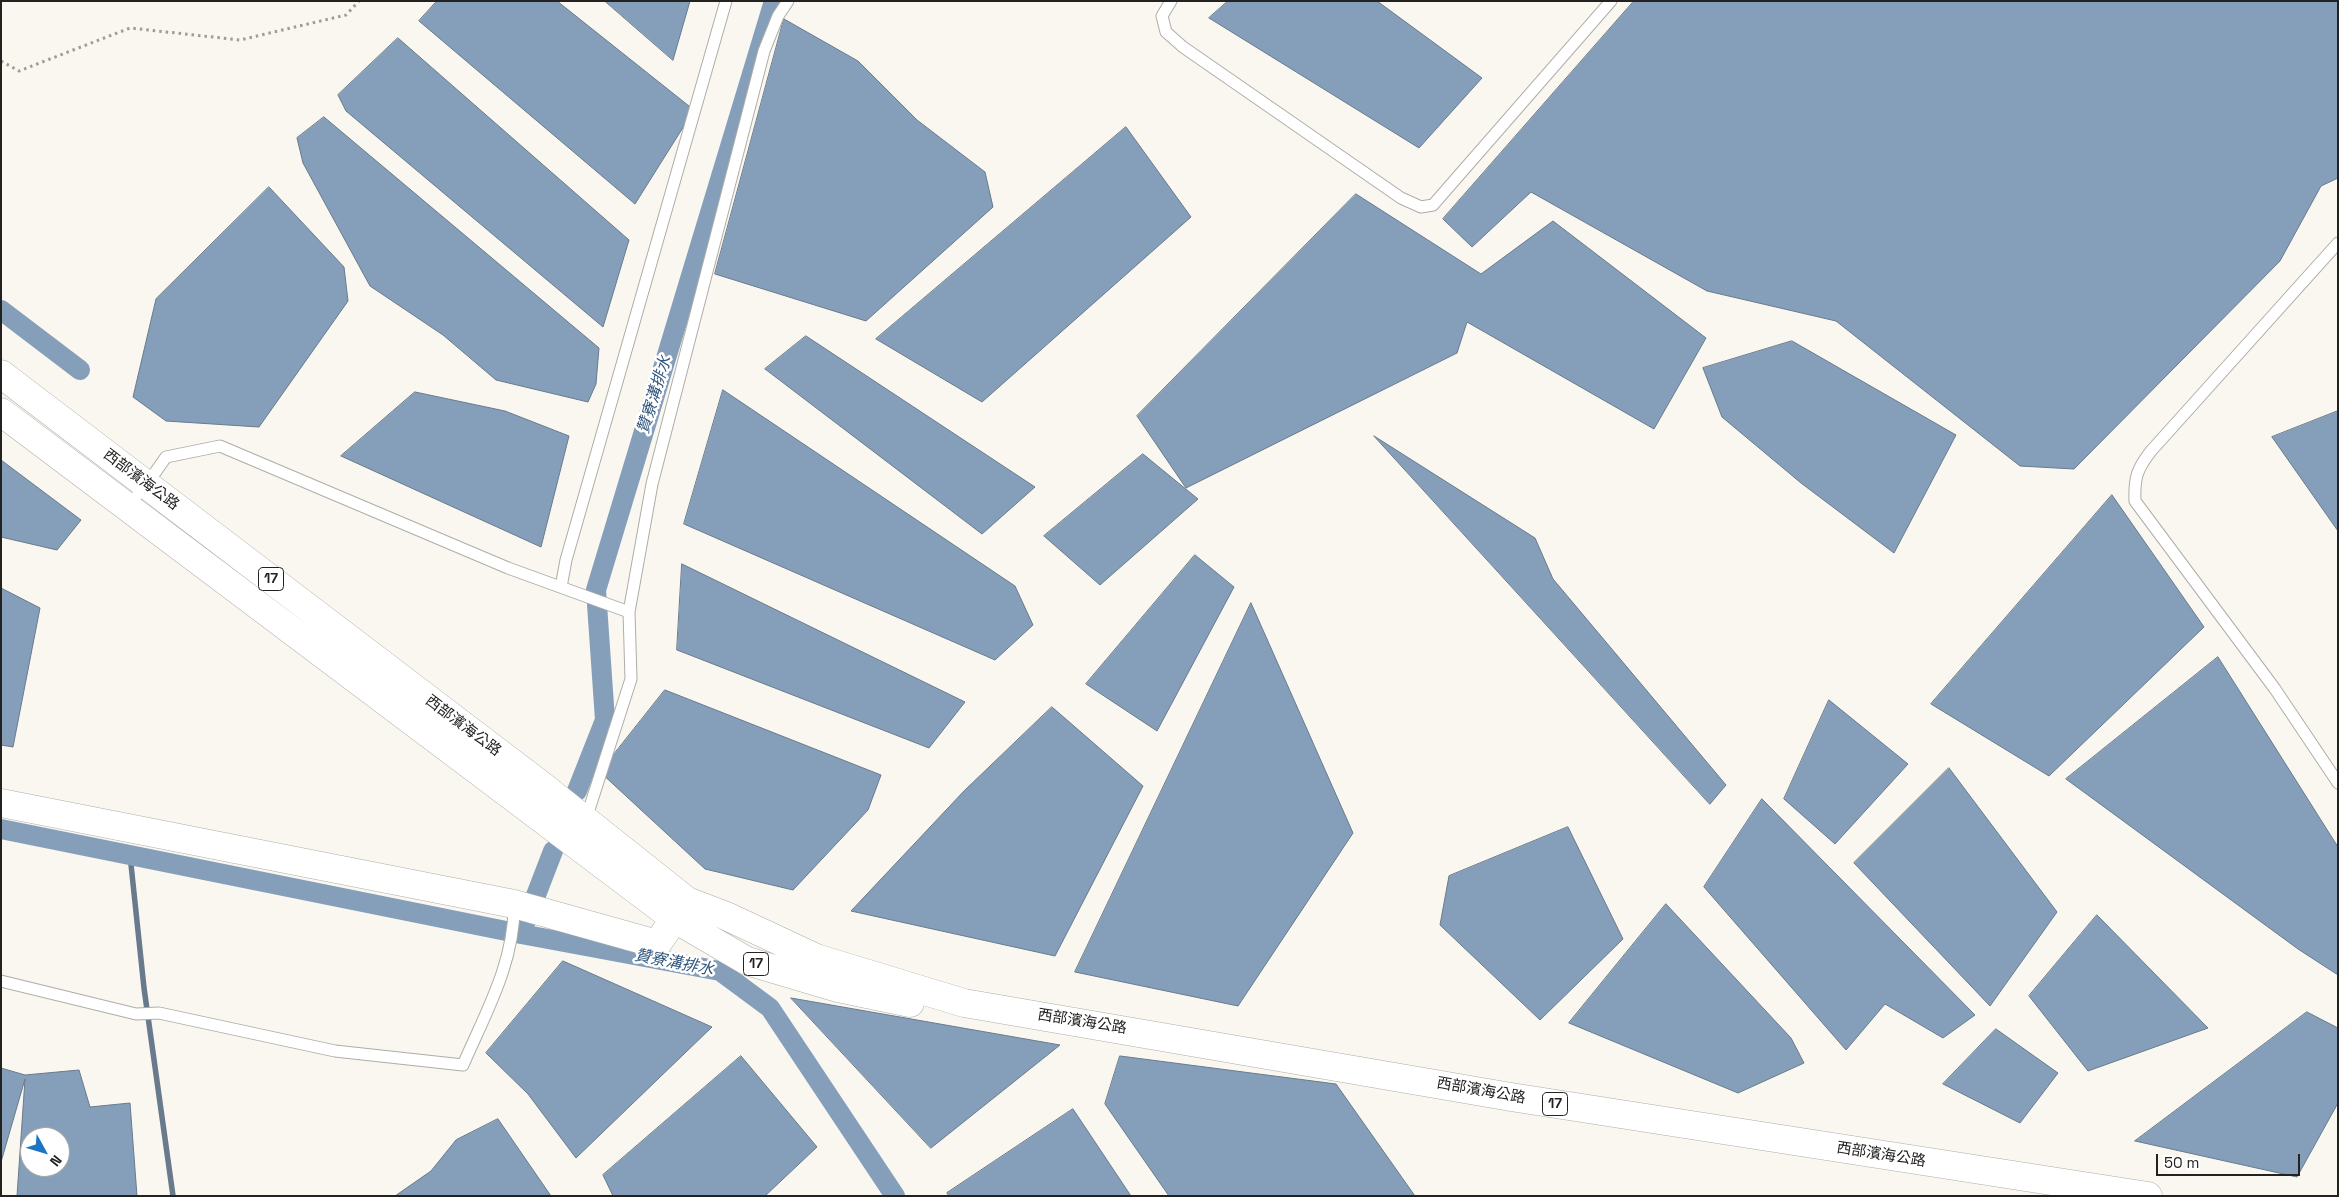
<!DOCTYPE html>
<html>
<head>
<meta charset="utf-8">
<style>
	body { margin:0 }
	#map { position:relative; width:2339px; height:1197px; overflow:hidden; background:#f9f7f0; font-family:"Space Grotesk",sans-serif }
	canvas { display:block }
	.frame { position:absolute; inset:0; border:2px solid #232220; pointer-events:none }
	.north { position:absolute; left:20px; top:1127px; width:50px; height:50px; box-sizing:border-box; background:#fff; border:1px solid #a7a7a6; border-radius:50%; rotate:129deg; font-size:14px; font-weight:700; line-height:20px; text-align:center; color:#232220 }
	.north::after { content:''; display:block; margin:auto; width:18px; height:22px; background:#1c75c2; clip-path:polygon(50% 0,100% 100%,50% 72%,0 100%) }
	.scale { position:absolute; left:2156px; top:1154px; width:144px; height:22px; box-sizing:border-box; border:2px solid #232220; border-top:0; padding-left:6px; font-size:15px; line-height:18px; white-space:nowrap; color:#232220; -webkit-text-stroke:4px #fff; paint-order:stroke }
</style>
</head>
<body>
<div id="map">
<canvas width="2339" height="1197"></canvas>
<div class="frame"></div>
<div class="north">N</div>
<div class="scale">50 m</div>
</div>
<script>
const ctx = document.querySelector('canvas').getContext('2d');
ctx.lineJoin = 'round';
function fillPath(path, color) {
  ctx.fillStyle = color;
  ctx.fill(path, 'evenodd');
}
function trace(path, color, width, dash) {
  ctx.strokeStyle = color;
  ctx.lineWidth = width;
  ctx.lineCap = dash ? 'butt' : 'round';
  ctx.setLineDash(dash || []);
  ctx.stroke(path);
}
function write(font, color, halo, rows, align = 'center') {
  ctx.font = font + ' "Space Grotesk","Noto Sans TC",sans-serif';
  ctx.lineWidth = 5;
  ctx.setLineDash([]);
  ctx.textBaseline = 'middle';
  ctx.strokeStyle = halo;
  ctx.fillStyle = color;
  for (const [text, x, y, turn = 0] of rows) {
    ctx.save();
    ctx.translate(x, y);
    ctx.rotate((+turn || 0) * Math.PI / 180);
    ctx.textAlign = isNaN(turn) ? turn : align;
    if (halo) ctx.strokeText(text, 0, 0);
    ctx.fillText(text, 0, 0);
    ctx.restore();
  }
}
const water = new Path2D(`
	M437,1H557L694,110L635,204L419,21Z
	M605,1H690L673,60Z
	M1228,1H1377L1482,78L1419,148L1209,18Z
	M1634,1H2338V178L2321,186L2280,261L2074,469L2020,466L1836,321L1707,291L1531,192L1472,247L1443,219Z
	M784,19L858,61L917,120L985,172L993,207L866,321L715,274Z
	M398,38L629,240L603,327L346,111L338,95Z
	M324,117L599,348L596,384L588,402L496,380L443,335L370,286L303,163L297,138Z
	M1126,127L1191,217L982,402L876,339Z
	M269,187L344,267L348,301L259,427L166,421L133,397L156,299Z
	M1356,194L1481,274L1553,221L1706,338L1654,429L1467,322L1457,353L1186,488L1137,416Z
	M806,336L1035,487L982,534L765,369Z
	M1792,341L1956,435L1894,553L1801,483L1722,417L1703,368Z
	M723,390L1015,586L1033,625L995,660L684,524Z
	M415,392L505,411L569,436L541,547L341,456Z
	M2338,411V531L2272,437Z
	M1374,436L1535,538L1553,579L1726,785L1710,804Z
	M1143,454L1198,499L1100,585L1044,536Z
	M1,460L81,520L57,550L1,537Z
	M2112,495L2204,627L2049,776L1931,704Z
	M1195,555L1234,587L1157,731L1086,684Z
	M682,564L965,702L929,748L677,650Z
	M1,588L40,608L13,747L1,745Z
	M1251,603L1353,833L1238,1006L1075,972Z
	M2218,657L2338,847V975L2298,949L2066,779Z
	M665,690L881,775L868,810L793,890L705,869L600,772Z
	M1829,700L1908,764L1835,844L1784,799Z
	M1052,707L1143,786L1055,956L851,911L964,791Z
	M1949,768L2057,912L1990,1006L1854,863Z
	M1762,799L1975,1015L1943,1038L1885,1004L1846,1050L1704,887Z
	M1568,827L1623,939L1540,1020L1440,925L1449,876Z
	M1666,904L1791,1038L1804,1063L1738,1093L1569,1023Z
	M2097,915L2208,1028L2088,1071L2029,996Z
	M563,961L712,1027L576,1158L528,1094L486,1053Z
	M791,998L1060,1045L931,1148Z
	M2307,1012L2338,1028V1103L2297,1177L2135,1141Z
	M1996,1029L2058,1073L2020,1123L1943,1084Z
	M741,1056L817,1147L765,1196H613L603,1175Z
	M1120,1056L1336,1084L1415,1196H1169L1105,1104Z
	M1,1068L25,1075L79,1070L90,1107L130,1103L137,1196H17L25,1079L1,1162ZM30,1137H60V1167H30Z
	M1073,1109L1131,1196H949L947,1193Z
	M498,1119L551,1196H395L431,1171L456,1140Z`);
const stream = new Path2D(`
	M130,855L144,988L173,1196`);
const canal = new Path2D(`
	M1,310L80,370
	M577,791L605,720L596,590L774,1
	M1,829L521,934
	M553,851L521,934L720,971L770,1008L895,1196`);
const path = new Path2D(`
	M1,61L19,71L130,28L240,40L346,15L359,1`);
const lane = new Path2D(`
	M1171,1L1162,16L1166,32L1183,47L1401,198L1421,207L1433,205L1611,1
	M2338,243L2151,451C2137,469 2134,478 2135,501L2275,689L2338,783
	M127,507L147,484L166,457L220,446L508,568L629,612
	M561,587L566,560L726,1
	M586,819L631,679L629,612L652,484L764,51L778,16L788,1
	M1,981L136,1014L159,1013L335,1051L463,1065C485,1014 515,962 514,904`);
const secondary = new Path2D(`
	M1,803L514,904L657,944L687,901`);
const primary = new Path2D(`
	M1,374L541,785L687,901L724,915L816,958L964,1003L1511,1097L2148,1196
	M1,412L675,919L747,961L838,988L910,1003`);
const shields = [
	[271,579,25],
	[756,964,25],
	[1555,1104,25]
];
const shieldNames = [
	["17",271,579],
	["17",756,964],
	["17",1555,1104]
];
const streetNames = [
	["西部濱海公路",141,480,37],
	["西部濱海公路",463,726,37],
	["西部濱海公路",1082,1022,9],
	["西部濱海公路",1481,1091,10],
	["西部濱海公路",1881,1155,9]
];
const waterNames = [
	["贊寮溝排水",655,395,-73],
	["贊寮溝排水",674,963,11]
];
fillPath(water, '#859fba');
trace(water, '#687a8c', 1);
trace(stream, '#687a8c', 5.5);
trace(canal, '#859fba', 20);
trace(lane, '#afada7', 13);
trace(secondary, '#afada7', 29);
trace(primary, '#afada7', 29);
trace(path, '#9d9c97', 3, [2.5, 4]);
trace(lane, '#fff', 11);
trace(secondary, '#fff', 28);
trace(primary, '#fff', 28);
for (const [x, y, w] of shields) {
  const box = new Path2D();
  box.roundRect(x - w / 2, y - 11.5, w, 23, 4);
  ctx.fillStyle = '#fff';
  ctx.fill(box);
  trace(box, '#232220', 1);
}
write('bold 14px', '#232220', null, shieldNames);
write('15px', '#232220', '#fff', streetNames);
write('italic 16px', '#2f567e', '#fff', waterNames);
</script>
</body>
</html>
